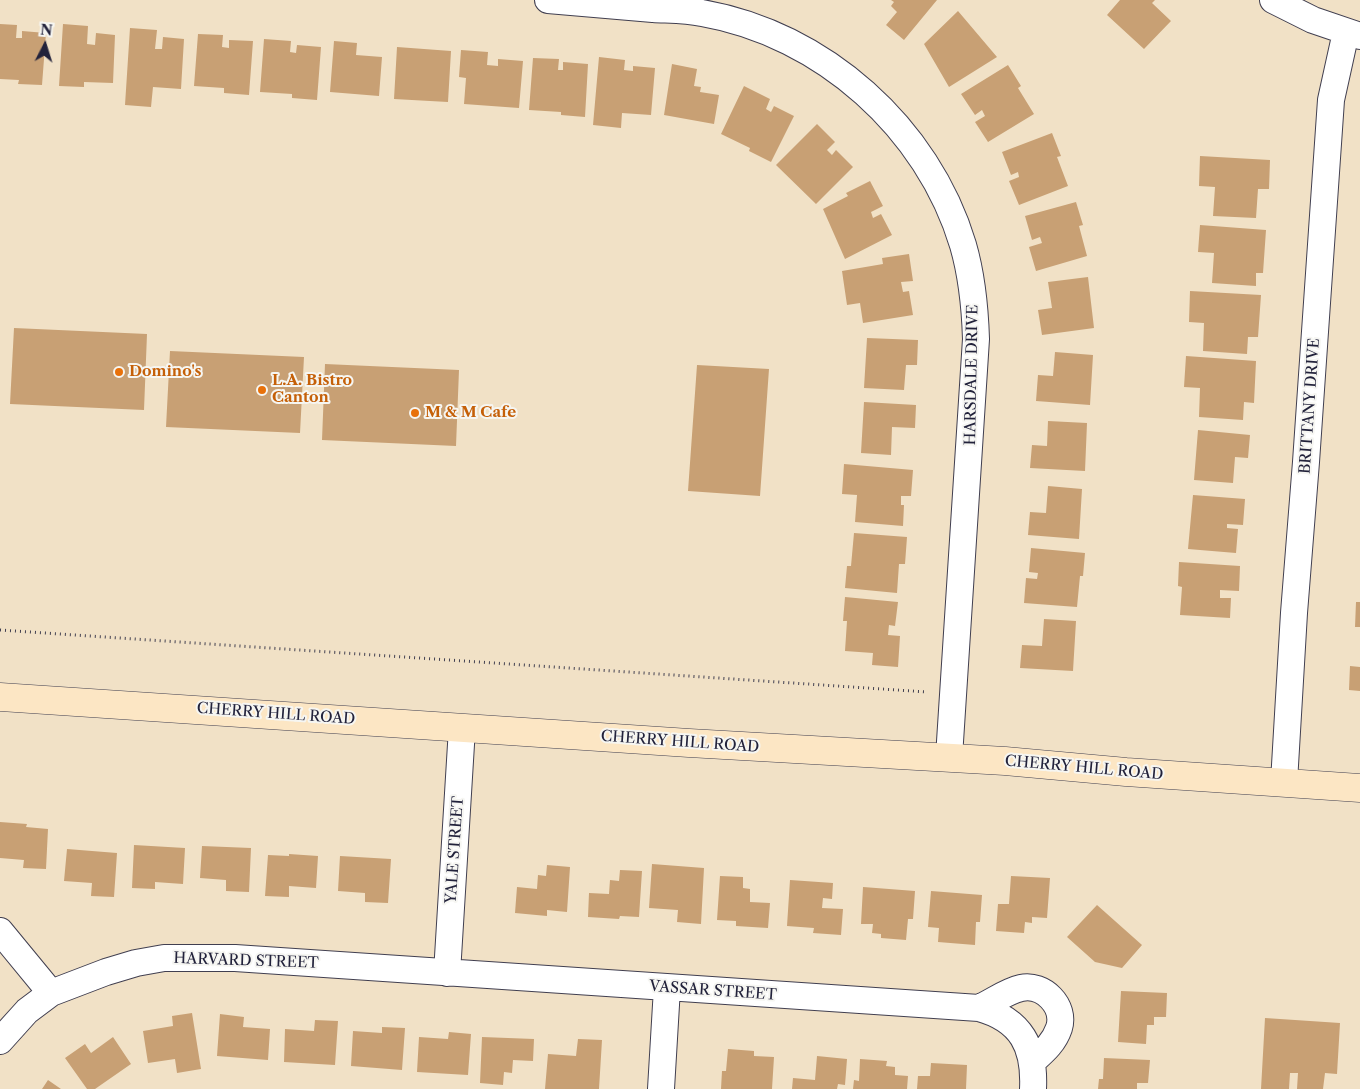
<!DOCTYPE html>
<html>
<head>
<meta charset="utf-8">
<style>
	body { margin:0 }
	#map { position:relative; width:1360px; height:1089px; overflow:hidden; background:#f1e1c6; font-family:"Libre Caslon Text",serif }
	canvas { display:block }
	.north { position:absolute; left:20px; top:20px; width:50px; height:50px; -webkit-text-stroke:4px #f6f6f2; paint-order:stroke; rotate:5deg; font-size:14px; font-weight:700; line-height:20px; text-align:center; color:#22223b }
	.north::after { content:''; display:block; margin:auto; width:18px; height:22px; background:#22223b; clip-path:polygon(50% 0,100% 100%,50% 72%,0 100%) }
</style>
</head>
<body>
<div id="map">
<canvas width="1360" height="1089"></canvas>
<div class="north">N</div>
</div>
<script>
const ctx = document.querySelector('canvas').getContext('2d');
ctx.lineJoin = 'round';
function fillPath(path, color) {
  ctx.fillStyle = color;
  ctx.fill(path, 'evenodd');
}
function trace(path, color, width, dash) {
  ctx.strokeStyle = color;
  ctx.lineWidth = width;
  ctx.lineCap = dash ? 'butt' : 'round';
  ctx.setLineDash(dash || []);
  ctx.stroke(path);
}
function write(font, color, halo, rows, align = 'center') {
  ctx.font = font + ' "Libre Caslon Text",serif';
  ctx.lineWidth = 4;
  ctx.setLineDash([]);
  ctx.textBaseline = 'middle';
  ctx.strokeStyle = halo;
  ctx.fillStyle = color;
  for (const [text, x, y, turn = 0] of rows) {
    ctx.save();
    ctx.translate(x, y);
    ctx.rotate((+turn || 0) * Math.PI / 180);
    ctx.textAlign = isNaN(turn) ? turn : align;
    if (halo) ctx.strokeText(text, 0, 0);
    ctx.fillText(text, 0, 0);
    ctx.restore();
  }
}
const building = new Path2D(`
	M891,0H937L904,40L886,25L897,12L891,6L894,2Z
	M1120,0H1155L1152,3L1171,21L1144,49L1107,15Z
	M958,11L997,57L949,87L924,44Z
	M0,24L17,25L16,38H22V31L46,33L42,85L18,84L19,80L0,79Z
	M63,24L88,26L87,44L95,45L96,33L115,35L113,83L84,82V87L59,86Z
	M130,28L157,30L155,49H162L163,37L184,39L181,89L153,87L151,107L125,105Z
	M198,34L223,35L222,47L229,48V40L253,41L249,95L224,93V88L194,86Z
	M264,39L291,41L290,52L296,53L297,45L321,47L317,100L292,98V94L260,92Z
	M334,41L357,43L356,55L382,57L379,96L330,92Z
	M397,47L451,51L448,102L394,99Z
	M461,50L488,52L487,65L498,66V59L523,61L519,108L464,104L466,78L459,77Z
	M599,57L625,60L624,70L633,71V66L655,68L651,115L622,113L621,128L593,125Z
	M533,58L559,59L558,70H563V62L588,64L585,117L561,115V112L529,110Z
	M672,64L697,69L694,86L701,87L700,92L719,95L714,124L664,115Z
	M1008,65L1021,86L1018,88L1034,114L988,142L975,122L985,116L982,110L975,115L961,94Z
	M744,86L770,99L766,109L771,112L774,106L794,116L771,162L749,151L750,148L721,134Z
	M817,124L835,142L827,150L832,155L836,150L853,167L816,204L776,165Z
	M1052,133L1061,156L1057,157L1068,186L1019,205L1009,181L1019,177L1018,172L1011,175L1002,152Z
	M1200,156L1270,160L1269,189H1258L1256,218L1213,216L1215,187L1199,186Z
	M870,181L883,206L871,212L873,218L881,214L892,235L845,259L823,209L848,196L846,193Z
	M1076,202L1083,225L1079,226L1087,256L1036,271L1029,247L1042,243L1040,237L1032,240L1025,216Z
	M1200,225L1266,230L1263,273H1256V286L1212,283L1214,253L1198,252Z
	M909,254L913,281L901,282L903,292L909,291L913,315L863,323L860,303L847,305L842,271L883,264L882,258Z
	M1088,277L1094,328L1042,335L1038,310L1052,308L1048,282Z
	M1190,291L1261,295L1258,337H1248L1247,354L1203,351L1204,323L1189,322Z
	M14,328L147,334L144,410L10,404Z
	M867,338L918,340L917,365H906L904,390L864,388Z
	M170,351L304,357L300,433L166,427Z
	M1055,352L1093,355L1090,405L1036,401L1038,375L1053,376Z
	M1186,356L1256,361L1254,403L1244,402L1243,420L1199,417L1200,388L1184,387Z
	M325,364L459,370L456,446L322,440Z
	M697,365L769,369L760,496L688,491Z
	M864,402L916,405L915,428L892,427L891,455L861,453Z
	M1048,421L1087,423L1085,471L1030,468L1032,445L1047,446Z
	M1198,430L1250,435L1248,458L1235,457L1233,483L1194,480Z
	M844,464L913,470L911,496H901V505H904L903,526L855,522L857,495L842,494Z
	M1048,486L1082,489L1079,539L1028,535L1030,512L1046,513Z
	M1193,495L1245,499L1243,525L1227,524V528L1238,529L1236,553L1188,549Z
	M854,533L907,537L905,564H899L897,593L845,588L847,566H851Z
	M1031,548L1085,553L1083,576H1080L1077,607L1024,603L1026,578L1037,579L1038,573L1029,572Z
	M1179,562L1240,566L1239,591L1220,590V598H1231L1230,618L1180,615L1182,587L1178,586Z
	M845,597L898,602L895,626L889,625L888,635L900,636L898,667L872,665L873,653L845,651L847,621H843Z
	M1356,602H1360V627H1355Z
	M1044,619L1076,621L1073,671L1020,668L1022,645L1042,646Z
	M1350,666L1360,667V691L1349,690Z
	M0,822L27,824L26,827L48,829L46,869L23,868L24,860L0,858Z
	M134,845L185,848L183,884L155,882V889L132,888Z
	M202,846L251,848L249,892L226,891V880L200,878Z
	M67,849L117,853L114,897L91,896L92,883L64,881Z
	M289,854L318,856L316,888L289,886V897L265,896L268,855L289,856Z
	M340,856L391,859L388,903L365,902V893L338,891Z
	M652,864L704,868L701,924L677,922L678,910L649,908Z
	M547,865L570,867L567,912L547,910V916L515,913L517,887L537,889L538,875L546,876Z
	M620,870L642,871L639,917L620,916L619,919L588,917L589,893L609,894L610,880L619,881Z
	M720,876L743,877V888L750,889V902L770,903L768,928L736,926V921L717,920Z
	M1011,876L1050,878L1047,918L1032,917V923L1025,922L1024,933L996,931L998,904H1009Z
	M790,880L833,883L832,899L823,898L822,908L843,909L841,935L813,933L814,928L787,926Z
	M863,887L915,891L913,919H908L906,940L881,938V934L872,933L873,924H861Z
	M931,891L982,895L980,922H976L975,945L938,942L939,928L928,927Z
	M1097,905L1142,945L1122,968L1095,962L1067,937Z
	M1121,991L1167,993L1166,1017H1154V1025H1147L1146,1044L1118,1042Z
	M192,1013L201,1069L177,1073L175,1059L148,1063L143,1031L173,1026L172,1016Z
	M220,1014L244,1017L243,1027L270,1029L268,1060L217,1056Z
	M1265,1018L1340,1023L1337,1074L1325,1073L1323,1089H1297L1298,1073H1290L1289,1089H1261Z
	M315,1020L338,1021L335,1065L284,1062L285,1029L314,1031Z
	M382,1027L405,1028L402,1070L351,1066L353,1031L382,1033Z
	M449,1032L471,1034L468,1075L417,1072L419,1037L448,1039Z
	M113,1037L131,1064L95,1089H87L65,1058L85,1044L91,1053Z
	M482,1037L534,1039L533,1061L513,1060L512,1073L504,1072L503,1085L480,1083Z
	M578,1039L602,1040L599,1089H545L548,1054L576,1056Z
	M728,1049L754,1051V1056L774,1057L772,1089H721L722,1071H726Z
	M817,1056L847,1059L845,1085L838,1084L837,1089H792L793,1078L815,1080Z
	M1104,1058L1150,1060L1148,1083H1137V1089H1098L1099,1079H1103Z
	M860,1059L887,1061L886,1066L895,1067V1075L908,1076L907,1089H853L854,1080L859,1081Z
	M931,1063L967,1065L966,1089H917L918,1076H930Z
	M48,1080L61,1089H42Z`);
const path = new Path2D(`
	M0,630L927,692`);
const minor = new Path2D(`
	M548,0C583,3 618,6 653,9C670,10 687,10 702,13C823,34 928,128 963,245C972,276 975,307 976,339L949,757
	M1273,0L1313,20L1360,36
	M1284,782L1294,613L1306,462L1331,100L1346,32
	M0,931L51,993
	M447,973L462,728
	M979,1008C992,1002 1007,991 1021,988C1043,983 1066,1006 1059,1028C1054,1043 1043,1052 1033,1061
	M0,1041L27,1011L51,993L106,972L136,963L164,958H235L979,1008C1022,1020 1035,1047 1033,1089
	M661,1089L667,988`);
const secondary = new Path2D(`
	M0,697L689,743L1005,761L1126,772L1360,788`);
const markers = [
	[119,372,5,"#e8710a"],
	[262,390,5,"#e8710a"],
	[415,413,5,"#e8710a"]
];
const foodNames = [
	["Domino's",129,372],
	["L.A. Bistro",272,381],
	["Canton",272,398],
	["M & M Cafe",425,413]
];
const streetNames = [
	["HARSDALE DRIVE",972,375,-89],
	["BRITTANY DRIVE",1310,406,-86],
	["CHERRY HILL ROAD",276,714,4],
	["CHERRY HILL ROAD",680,742,4],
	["CHERRY HILL ROAD",1084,768,5],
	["YALE STREET",455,850,-86],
	["HARVARD STREET",246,961,2],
	["VASSAR STREET",713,991,4]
];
fillPath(building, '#c8a074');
trace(minor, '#413f50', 28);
trace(secondary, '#413f50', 29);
trace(path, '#413f50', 3, [1, 4]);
trace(minor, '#fff', 26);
trace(secondary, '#fce6c4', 28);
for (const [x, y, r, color] of markers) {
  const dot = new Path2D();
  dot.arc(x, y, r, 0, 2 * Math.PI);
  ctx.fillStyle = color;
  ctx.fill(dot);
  trace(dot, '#f6f6f2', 2);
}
write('bold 15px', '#c56008', '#f6f6f2', foodNames, 'left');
write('15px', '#22223b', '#f6f6f2', streetNames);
</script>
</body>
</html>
